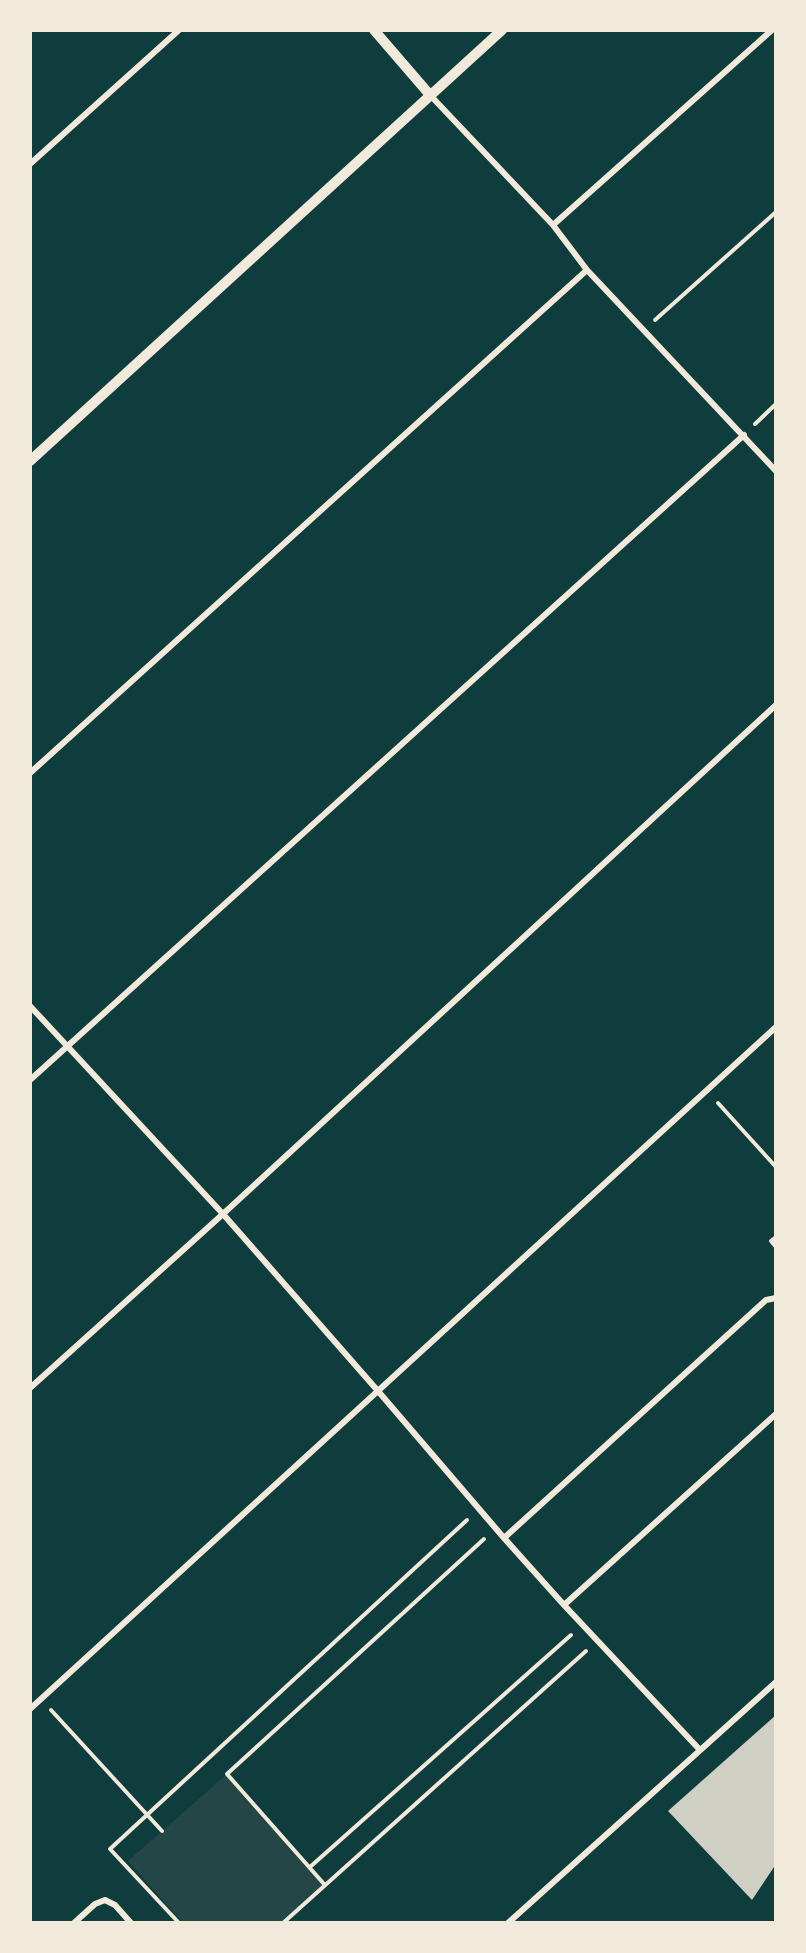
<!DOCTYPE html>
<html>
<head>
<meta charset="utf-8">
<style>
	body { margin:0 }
	#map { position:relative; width:806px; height:1953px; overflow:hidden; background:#0f3d3e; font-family:Rubik,sans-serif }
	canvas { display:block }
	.frame { position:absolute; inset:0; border:32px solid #f1e9da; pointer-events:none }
</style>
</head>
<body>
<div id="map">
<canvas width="806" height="1953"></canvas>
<div class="frame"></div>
</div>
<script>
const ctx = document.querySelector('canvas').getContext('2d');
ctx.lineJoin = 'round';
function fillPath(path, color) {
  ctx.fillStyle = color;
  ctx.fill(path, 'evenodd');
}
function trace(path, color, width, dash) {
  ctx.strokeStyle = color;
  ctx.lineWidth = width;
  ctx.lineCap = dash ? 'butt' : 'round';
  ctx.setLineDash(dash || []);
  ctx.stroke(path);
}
const green = new Path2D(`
	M227,1774L324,1884L279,1923H183L128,1861Z`);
const building = new Path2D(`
	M776,1715V1864L752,1900L668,1811Z`);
const path = new Path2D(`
	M655,320L776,212
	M755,424L776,404
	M718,1103L776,1167
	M771,1241L776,1247
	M771,1241L776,1237
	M51,1710L162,1831
	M310,1867L571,1635
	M324,1884L227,1774L484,1539
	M179,1923L110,1849L467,1520
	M283,1923L586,1651`);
const minor = new Path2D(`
	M430,95L553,225L587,270L776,471
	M30,164L179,30
	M553,225L772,30
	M30,773L587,270
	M30,1006L223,1214L378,1391L504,1538L564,1605L700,1750
	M30,1080L744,435
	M30,1388L223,1214L776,705
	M504,1538L766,1300L776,1298
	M564,1605L776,1414
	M30,1709L776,1027
	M74,1923L95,1904L105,1900L115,1905L131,1923
	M508,1923L776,1682`);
const tertiary = new Path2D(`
	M374,30L430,95
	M30,461L502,30`);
fillPath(green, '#244646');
fillPath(building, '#cfcfc3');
trace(path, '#f1e9da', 4);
trace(minor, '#f1e9da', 6);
trace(tertiary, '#f1e9da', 10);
</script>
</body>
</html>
